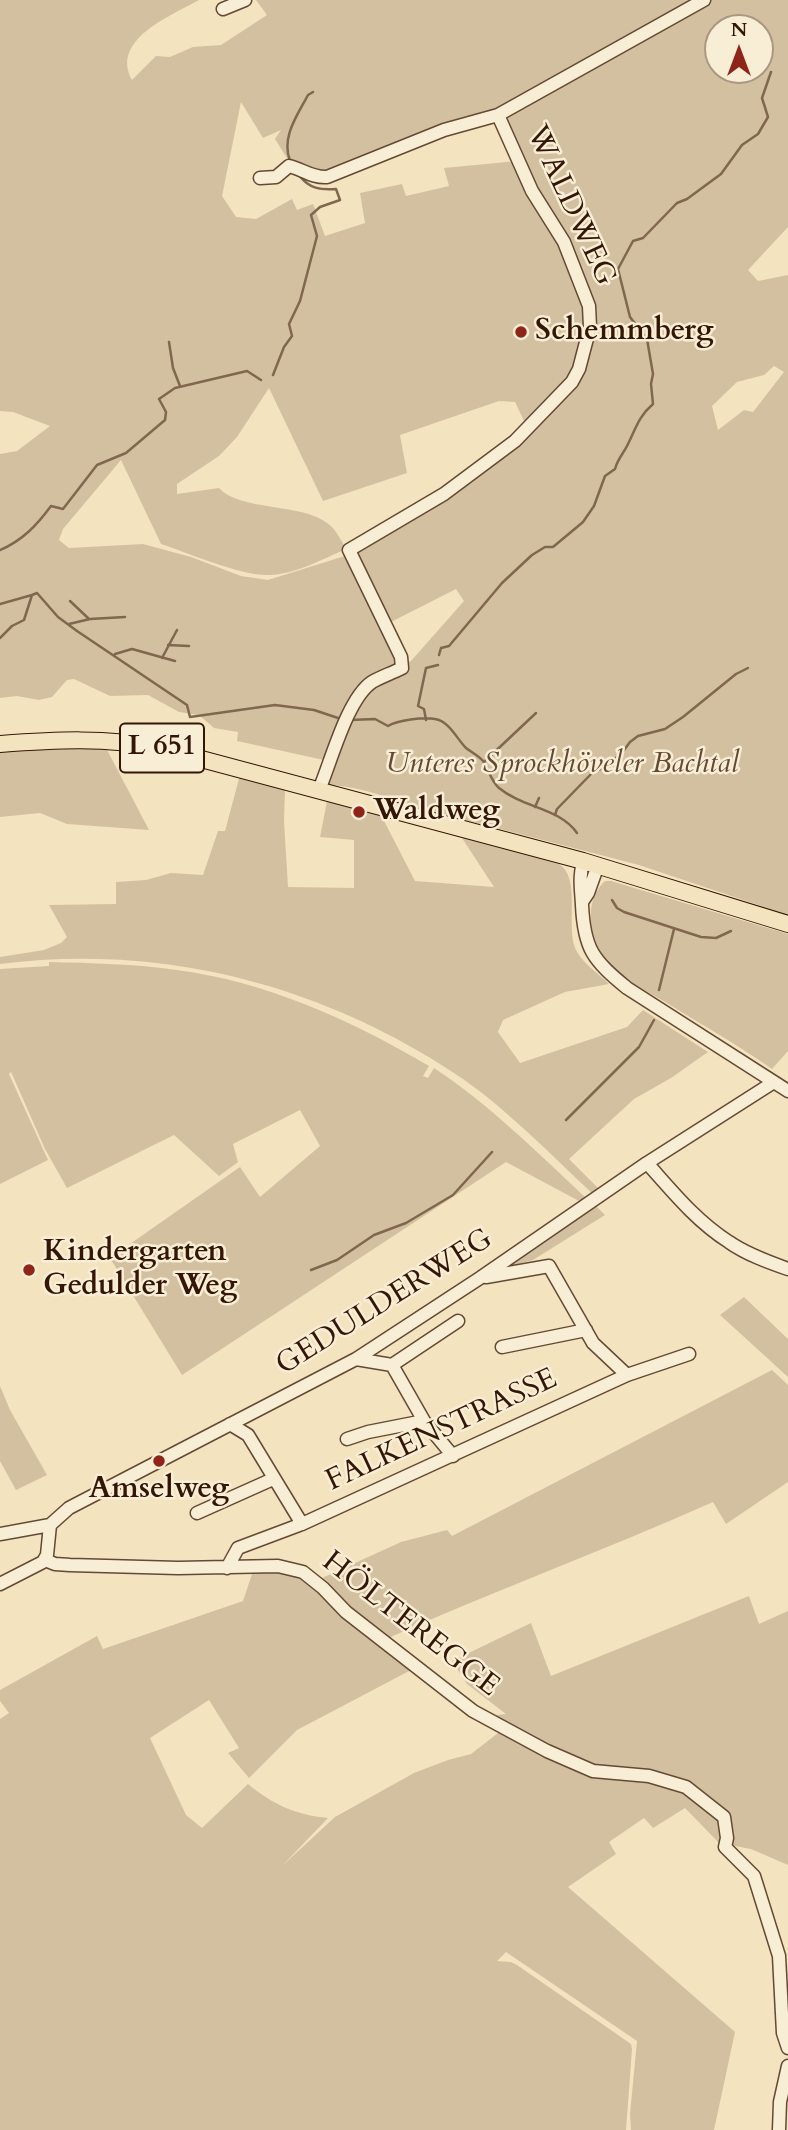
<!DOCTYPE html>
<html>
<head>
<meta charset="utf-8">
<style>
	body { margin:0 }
	#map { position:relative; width:788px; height:2130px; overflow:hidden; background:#f4e3bf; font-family:Cardo,serif }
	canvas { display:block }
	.north { position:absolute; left:704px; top:14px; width:70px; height:70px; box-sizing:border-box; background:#f8edd5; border:2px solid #aa9782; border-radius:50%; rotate:0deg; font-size:19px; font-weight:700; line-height:28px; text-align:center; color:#341606 }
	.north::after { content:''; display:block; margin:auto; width:24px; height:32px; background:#8f2418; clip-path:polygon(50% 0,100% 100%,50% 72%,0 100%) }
</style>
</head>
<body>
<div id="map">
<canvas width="788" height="2130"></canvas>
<div class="north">N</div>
</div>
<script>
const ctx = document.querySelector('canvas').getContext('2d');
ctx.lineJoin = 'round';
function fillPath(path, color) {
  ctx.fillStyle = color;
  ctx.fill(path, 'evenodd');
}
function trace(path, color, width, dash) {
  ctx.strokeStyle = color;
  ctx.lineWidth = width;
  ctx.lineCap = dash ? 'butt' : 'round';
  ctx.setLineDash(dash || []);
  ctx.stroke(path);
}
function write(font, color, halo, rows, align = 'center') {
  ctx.font = font + ' Cardo,serif';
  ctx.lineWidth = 5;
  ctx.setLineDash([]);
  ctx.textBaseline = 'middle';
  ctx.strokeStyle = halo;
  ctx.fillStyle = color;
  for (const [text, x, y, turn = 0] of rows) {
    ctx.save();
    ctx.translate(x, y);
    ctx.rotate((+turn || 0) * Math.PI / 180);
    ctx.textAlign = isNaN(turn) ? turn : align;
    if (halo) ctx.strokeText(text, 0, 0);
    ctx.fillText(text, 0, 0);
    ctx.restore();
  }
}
const green = new Path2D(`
	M0,0H199C171,16 110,39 132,80L156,56L170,57L193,47L221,45L267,15L256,0H701L636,38L497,114L442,128L394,146L331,174L318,177L290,163L275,139L281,130L263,138L241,102L222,196L236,217L256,219L292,199L297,210L313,204L325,236L365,223L360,193L402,184L406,196L449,186L444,168L517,161L575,273L587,308L581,352L569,380L527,427L515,402L499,401L400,435L407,473L323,501L269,388L237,437L219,456L177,484V494L219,488C239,511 302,503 327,523C336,529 341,540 346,549C323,559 296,574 270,575C244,577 188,553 161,544L121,460L63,529L59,540L69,548L143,544L191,557L241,576L268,580L348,555L399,658L400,667L368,684L402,670L406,663L411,661L464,601L456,589L387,624L352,550L444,496L517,442L574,382L587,355L594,306L582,268L520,161L501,115L708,0H788V227L748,270L758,281L788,275V915L639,865L408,805C381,795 354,785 325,785L333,762L237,741L238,732L214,728L199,715L179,712L148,695L110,696L74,679L67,680L52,697L39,700L17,696L0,698V454L17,451L50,426L13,412L0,411ZM718,28H760V70H718ZM774,366L784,372L753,412L744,410L718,430L712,406L737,382L764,375Z
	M105,746L149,830L67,824L40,813L0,817V750Z
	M240,775L285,790L284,821L288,887L354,888V840L320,837L327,801L381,815L415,881L494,887L460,835L559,864C581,878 566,923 575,948C581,962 598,973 609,984L565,992L503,1020L498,1032L520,1063L627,1027L643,1010L708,1052L671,1078L634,1099L569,1159L600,1190L594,1195C552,1156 510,1112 463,1079C326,986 165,943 0,964V957L44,950L61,943L67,937L49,905L116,904V882L146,880L171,873L203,875L218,831H225Z
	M605,881H611L788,934V1051L772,1069C738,1045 702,1025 667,1003C652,994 635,986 621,976C595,956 577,907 605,881Z
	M49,962C91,963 135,964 177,970C267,982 351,1020 429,1066L423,1076L428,1078L434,1068C490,1105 537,1152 586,1198L581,1202L506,1162L182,1375L110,1258L240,1167L260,1197L320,1146L300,1110L233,1144L238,1162L219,1176L174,1135L67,1188L45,1149L11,1072L9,1074L48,1160L0,1184V969L49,966Z
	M593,1203L605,1215L533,1260L493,1271Z
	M744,1297L788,1339V1377L720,1315Z
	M772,1370L788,1385V1482L726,1524L713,1502C605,1550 494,1591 386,1639L349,1610L320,1579L401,1542L447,1530L452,1536Z
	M0,1386L10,1410L47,1475L16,1490L0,1461Z
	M278,1570L303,1578L413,1669L297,1730L249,1778L228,1753L239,1748L209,1700L150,1738L186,1815L202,1828L248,1784C272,1804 296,1815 328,1818L282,1866L335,1817L414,1773L448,1760L471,1754L502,1730L486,1716L506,1714L467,1684L452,1661L531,1623L551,1676L749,1596L759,1624L788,1611V1865L751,1849L719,1843L685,1808L653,1828L644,1818L609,1842L616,1854L568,1887L735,2032L714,2130H631L630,2114L637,2041L506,1952L497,1961L511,1962L517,1965L631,2044L632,2049L626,2130H0V1719L9,1713L0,1701V1690L97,1636L103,1649L243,1601L253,1571Z`);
const stream = new Path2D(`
	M290,161C281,137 297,116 308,95L313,92
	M169,342L173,368L180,386
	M273,375L284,347L292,336L289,324L300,301L317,236L311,215L320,207L340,200L336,189C321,190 309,189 299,175
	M0,550C22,541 37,525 51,506L63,509L97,465L126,453L165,420L166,412L159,399L175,388L247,371L261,380
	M32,595L37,593L58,617L77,631L187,705L190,717L275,705L314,710L341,719
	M70,601L88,618
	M0,604L32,595
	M69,624L90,619L125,617
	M0,638L12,626L24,620L32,595
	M168,645L189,646
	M115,654L132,649L175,661
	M439,655L441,648L449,646L502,583L532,555L545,547H553L583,522L594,506L605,476L615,469C618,458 624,453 628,444C636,428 639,416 653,404L651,384L653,374L647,339L630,317L618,269L633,241L643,238L677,203L687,199L721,174L742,145L758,134L768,117L762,98L771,72
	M162,658L177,630
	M350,720L375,719L388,726C398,720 423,717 435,719C449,721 457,739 466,748C471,752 479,756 483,761C489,770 491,781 499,788C523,808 560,808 577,833
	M426,720L424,709L418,706L426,668L438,665
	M485,761L536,713
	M535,807L539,798
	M555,815L557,809L594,771L601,769L621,754L630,742L638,736L665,729L683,717L736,674L748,668
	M612,900L617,908L624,912L701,937L716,938L731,931
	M659,990L674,929
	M566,1120L639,1047L654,1020
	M311,1270L337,1260L374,1235L406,1223L453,1195L492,1152`);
const minor = new Path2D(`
	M223,9L245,0
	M260,178L276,177L289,166C302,169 312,178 327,177L444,130L498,115
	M319,790C331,762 347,699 372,682C381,677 392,673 402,668L401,657L349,550L444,494L515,441L572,382L579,369L590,327L589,306L564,242L532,191L498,115L704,0
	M583,861C579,881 581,886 582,905C584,949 593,960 627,988L788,1091
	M582,902L588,893L598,865
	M647,1163C672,1191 696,1221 729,1242C746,1254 768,1262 788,1269
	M486,1277L549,1266L593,1343L627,1375
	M502,1347L586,1330
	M356,1359L392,1365L424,1421L453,1456
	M392,1365L458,1321
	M230,1424L248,1435L302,1524
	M347,1439L368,1432L424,1421
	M197,1513L273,1479
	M0,1534L50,1525
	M45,1560L55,1564L70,1565L178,1568L278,1566L303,1572L323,1588L346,1612L473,1711L547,1751L593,1771L649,1776L686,1787L724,1817L727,1838L725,1847L754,1876L779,1956L783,2033L788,2048
	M227,1568L238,1548L302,1524L627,1375L689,1354
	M0,1584L43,1562L47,1555L50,1525L69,1508L356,1359L480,1278L647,1163L774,1082
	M779,2130L780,2102L788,2066`);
const major = new Path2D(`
	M0,744C55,740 106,737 160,748L583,861L788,924`);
const markers = [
	[521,332,7,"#8f2418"],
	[359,812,7,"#8f2418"],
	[29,1270,7,"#8f2418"],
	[159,1461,7,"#8f2418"]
];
const shields = [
	[162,748,84]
];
const shieldNames = [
	["L 651",162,748]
];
const streetNames = [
	["WALDWEG",570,206,65],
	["GEDULDERWEG",385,1303,-32],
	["FALKENSTRASSE",442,1431,-25],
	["HÖLTEREGGE",410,1625,38]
];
const poiNames = [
	["Schemmberg",535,332],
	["Waldweg",373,812],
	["Kindergarten",43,1253],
	["Gedulder Weg",43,1287],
	["Amselweg",159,1490,"center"]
];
const parkNames = [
	["Unteres Sprockhöveler Bachtal",562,765]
];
fillPath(green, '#d3c0a0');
trace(stream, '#80674f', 2.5);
trace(minor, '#644934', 15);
trace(major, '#341606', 18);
trace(minor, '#f8edd5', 12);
trace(major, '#f4e3bf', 16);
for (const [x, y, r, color] of markers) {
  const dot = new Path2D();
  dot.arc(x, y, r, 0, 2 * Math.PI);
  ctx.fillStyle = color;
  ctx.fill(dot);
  trace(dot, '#f8edd5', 2.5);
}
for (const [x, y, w] of shields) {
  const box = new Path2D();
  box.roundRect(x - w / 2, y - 24.5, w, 49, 5);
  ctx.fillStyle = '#f8edd5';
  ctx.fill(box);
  trace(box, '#341606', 2);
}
write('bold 28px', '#341606', null, shieldNames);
write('30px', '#341606', '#f8edd5', streetNames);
write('bold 30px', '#341606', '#f8edd5', poiNames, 'left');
write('italic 30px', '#644934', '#f8edd5', parkNames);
</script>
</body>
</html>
